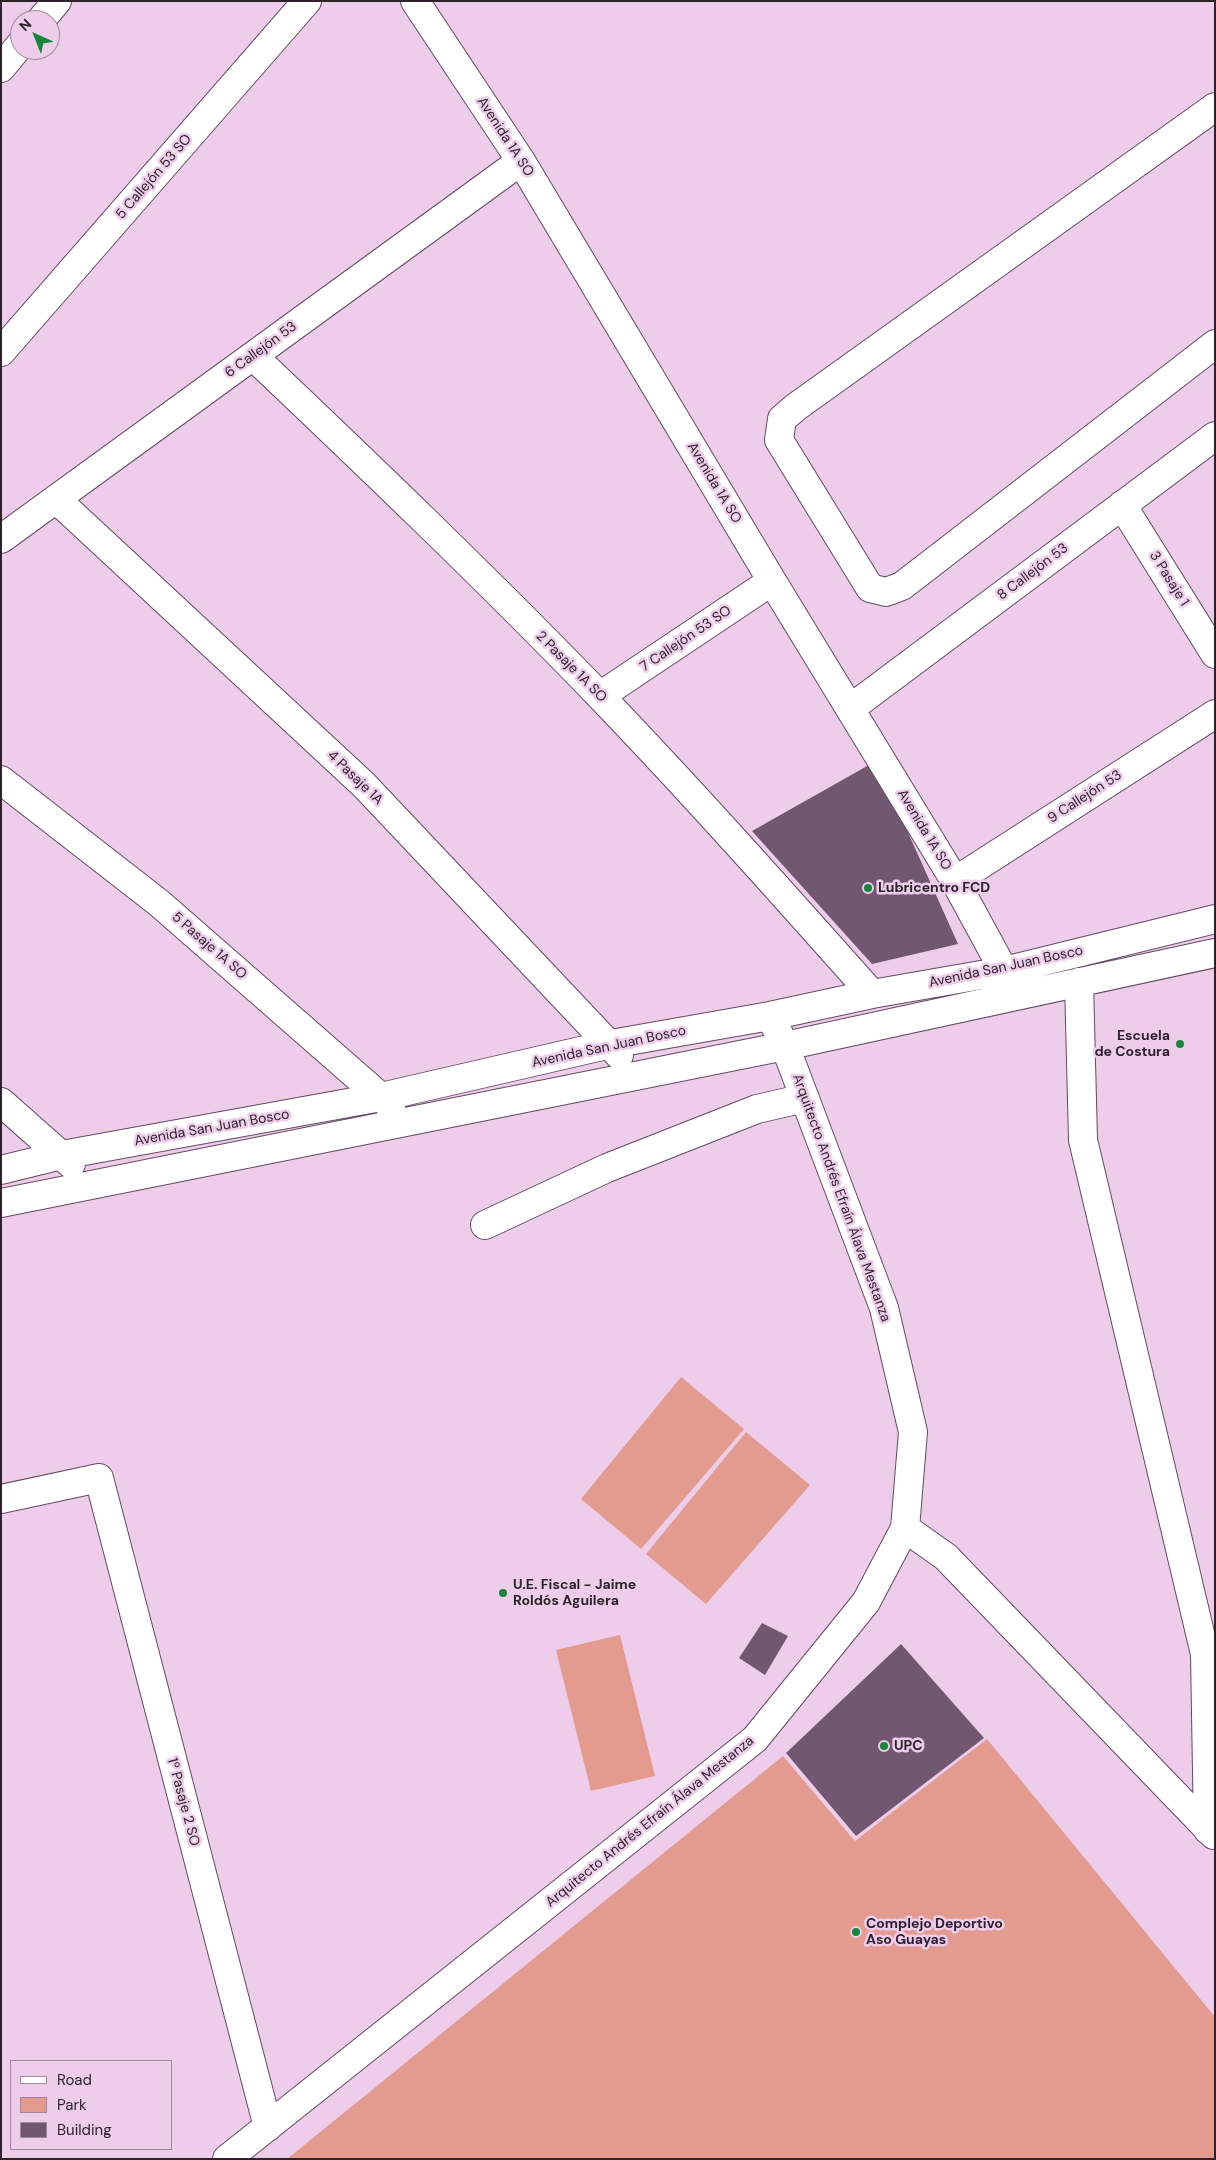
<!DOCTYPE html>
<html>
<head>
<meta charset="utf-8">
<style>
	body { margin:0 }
	#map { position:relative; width:1216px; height:2160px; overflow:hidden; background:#edcdea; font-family:"DM Sans",sans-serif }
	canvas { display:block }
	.frame { position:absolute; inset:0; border:2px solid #2d222c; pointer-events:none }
	.legend { position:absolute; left:10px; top:2060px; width:162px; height:90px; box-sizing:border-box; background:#edcdea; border:1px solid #a0899e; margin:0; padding:6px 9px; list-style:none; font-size:15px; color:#2d222c }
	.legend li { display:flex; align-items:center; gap:10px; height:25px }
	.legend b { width:25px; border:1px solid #a0899e }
	.north { position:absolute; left:10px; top:10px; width:50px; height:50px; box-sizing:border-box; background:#edcdea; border:1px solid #a0899e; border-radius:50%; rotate:316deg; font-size:14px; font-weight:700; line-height:20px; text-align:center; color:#2d222c }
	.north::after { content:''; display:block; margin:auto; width:18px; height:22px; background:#18853c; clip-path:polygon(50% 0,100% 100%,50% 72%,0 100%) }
</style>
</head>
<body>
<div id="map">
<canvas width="1216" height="2160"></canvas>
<div class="frame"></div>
<ul class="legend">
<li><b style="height:6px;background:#fff"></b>Road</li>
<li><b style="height:14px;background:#e39a8f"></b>Park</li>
<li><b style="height:14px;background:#725770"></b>Building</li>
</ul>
<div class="north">N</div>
</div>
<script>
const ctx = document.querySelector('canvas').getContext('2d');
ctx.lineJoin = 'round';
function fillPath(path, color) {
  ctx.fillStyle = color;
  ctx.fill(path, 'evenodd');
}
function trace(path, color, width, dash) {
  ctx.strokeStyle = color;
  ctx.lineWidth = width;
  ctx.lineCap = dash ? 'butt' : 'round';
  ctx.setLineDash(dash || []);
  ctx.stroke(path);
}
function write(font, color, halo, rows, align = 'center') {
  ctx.font = font + ' "DM Sans",sans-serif';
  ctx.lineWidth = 5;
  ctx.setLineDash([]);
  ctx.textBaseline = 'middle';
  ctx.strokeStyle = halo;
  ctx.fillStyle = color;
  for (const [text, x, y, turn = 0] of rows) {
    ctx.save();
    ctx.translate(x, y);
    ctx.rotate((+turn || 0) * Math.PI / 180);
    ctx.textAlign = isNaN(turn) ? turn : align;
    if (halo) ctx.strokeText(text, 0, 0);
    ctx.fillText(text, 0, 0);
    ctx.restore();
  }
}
const green = new Path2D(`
	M681,1377L744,1429L641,1549L581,1499Z
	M746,1432L810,1485L706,1604L646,1554Z
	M620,1635L655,1776L591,1791L556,1650Z
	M987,1739L1215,2017V2159H287L783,1756L855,1841Z`);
const building = new Path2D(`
	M876,761L958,944L872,964L752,831Z
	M762,1623L788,1636L765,1675L739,1658Z
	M901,1644L984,1738L856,1836L786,1753Z`);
const minor = new Path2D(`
	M415,1L521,161L772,581L955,881L1004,971
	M41,20L57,1
	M1,68L20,45
	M1215,107L796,407L782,419L779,440L870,588L886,592L902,586L1215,344
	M1,352L307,1
	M253,356C371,468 488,580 601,697C694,794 783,894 872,994
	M56,499L364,785L619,1055
	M1122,505L1215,654
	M1,539L521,161
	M600,696L772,581
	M851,708L1215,436
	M1,780L159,903L391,1106
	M955,881L1215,714
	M1079,982L1083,1140L1205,1654L1208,1830
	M1,1102L71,1164
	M1,1170L62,1155L381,1097L611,1044L770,1016L872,994L1004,971L1215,919
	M1,1203L785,1046L1215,953
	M485,1225L607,1168L757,1109L805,1098
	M1,1499L99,1478L268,2127
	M905,1528L946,1557L1214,1835
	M227,2159L755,1739L866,1602L905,1528L913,1432L884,1308L785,1046L770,1016`);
const markers = [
	[868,888,5,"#18853c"],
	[1180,1044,5,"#18853c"],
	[503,1593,5,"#18853c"],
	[884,1746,5,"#18853c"],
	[856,1932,5,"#18853c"]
];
const streetNames = [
	["Avenida 1A SO",505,137,57],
	["5 Callejón 53 SO",154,177,-49],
	["6 Callejón 53",261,350,-36],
	["Avenida 1A SO",714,483,59],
	["8 Callejón 53",1033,572,-37],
	["3 Pasaje 1",1169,579,58],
	["7 Callejón 53 SO",686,639,-34],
	["2 Pasaje 1A SO",571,667,45],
	["4 Pasaje 1A",355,778,44],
	["9 Callejón 53",1085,797,-33],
	["Avenida 1A SO",924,830,59],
	["5 Pasaje 1A SO",209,946,41],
	["Avenida San Juan Bosco",1006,967,-12],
	["Avenida San Juan Bosco",609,1047,-12],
	["Avenida San Juan Bosco",212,1128,-10],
	["Arquitecto Andrés Efraín Álava Mestanza",841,1198,70],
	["1º Pasaje 2 SO",183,1802,75],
	["Arquitecto Andrés Efraín Álava Mestanza",650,1822,-39]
];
const poiNames = [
	["Lubricentro FCD",878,888],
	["Escuela",1170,1036,"right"],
	["de Costura",1170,1052,"right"],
	["U.E. Fiscal - Jaime",513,1585],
	["Roldós Aguilera",513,1601],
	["UPC",894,1746],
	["Complejo Deportivo",866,1924],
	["Aso Guayas",866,1940]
];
fillPath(green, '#e39a8f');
fillPath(building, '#725770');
trace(minor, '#644a62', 30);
trace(minor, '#fff', 28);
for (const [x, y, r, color] of markers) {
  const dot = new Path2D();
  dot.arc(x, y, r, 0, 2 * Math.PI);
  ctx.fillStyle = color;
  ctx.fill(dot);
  trace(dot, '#edcdea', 2);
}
write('14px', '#2d222c', '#edcdea', streetNames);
write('bold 14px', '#2d222c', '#edcdea', poiNames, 'left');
</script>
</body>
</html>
